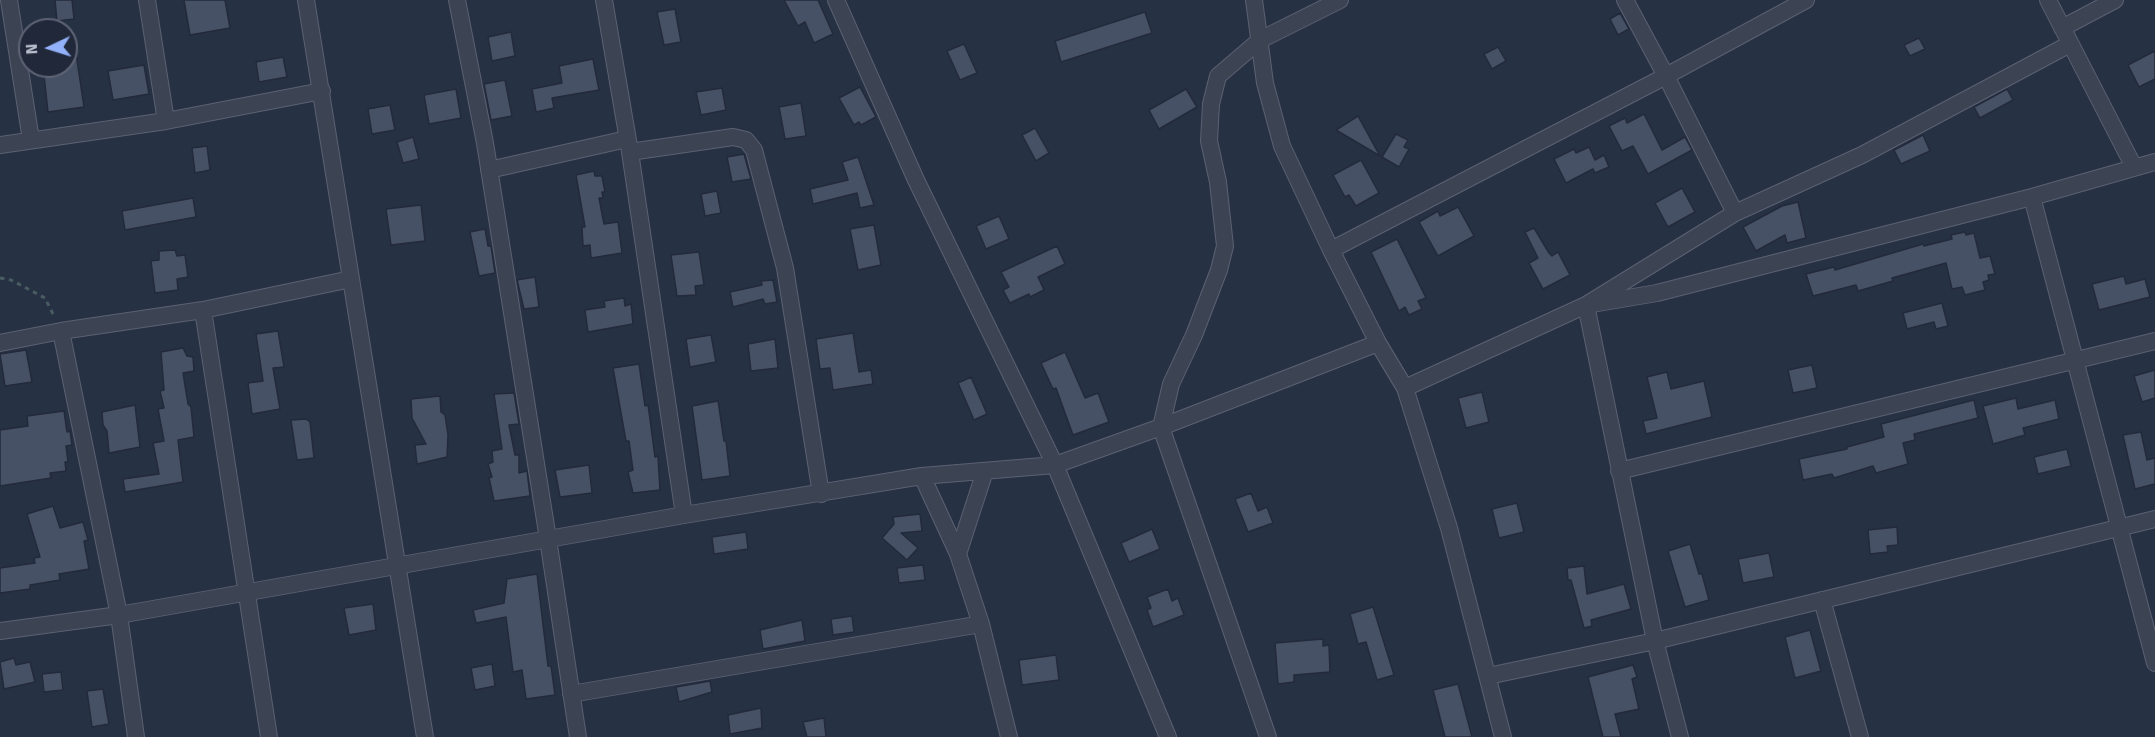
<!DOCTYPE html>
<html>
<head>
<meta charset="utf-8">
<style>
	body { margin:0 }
	#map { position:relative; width:2155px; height:737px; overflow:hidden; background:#273144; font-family:"Fira Sans",sans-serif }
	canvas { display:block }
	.north { position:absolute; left:18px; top:18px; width:60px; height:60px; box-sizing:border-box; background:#202839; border:2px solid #5e6474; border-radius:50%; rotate:266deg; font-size:16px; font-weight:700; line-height:24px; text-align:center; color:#babfcd }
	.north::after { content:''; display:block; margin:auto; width:21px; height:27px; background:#93b1f9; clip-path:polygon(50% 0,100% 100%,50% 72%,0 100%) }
</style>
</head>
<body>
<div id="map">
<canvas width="2155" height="737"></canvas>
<div class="north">N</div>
</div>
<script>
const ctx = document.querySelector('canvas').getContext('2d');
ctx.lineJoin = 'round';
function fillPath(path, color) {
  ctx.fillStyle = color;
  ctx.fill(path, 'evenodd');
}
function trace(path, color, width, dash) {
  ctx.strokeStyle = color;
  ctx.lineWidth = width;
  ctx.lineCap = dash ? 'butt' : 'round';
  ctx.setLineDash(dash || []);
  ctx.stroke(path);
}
const building = new Path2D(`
	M55,0H72L74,19L57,21Z
	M184,0H225L230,28L190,35Z
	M784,0H818L833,34L814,43L805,22L798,26Z
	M675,9L681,42L664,45L657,12Z
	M1145,12L1152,33L1061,62L1055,41Z
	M1620,13L1629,29L1618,35L1610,19Z
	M511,32L515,56L492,61L488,37Z
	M1919,38L1925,49L1910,56L1904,45Z
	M74,40L84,107L48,112L43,66H66V41Z
	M964,44L977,73L960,80L947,51Z
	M1498,47L1506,61L1492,69L1484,54Z
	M2155,51V79L2139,87L2128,65Z
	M283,57L287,77L259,82L256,62Z
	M593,59L599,90L552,98L554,108L536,112L532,89L562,83L559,66Z
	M144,65L149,94L113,100L108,71Z
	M505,80L512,116L491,120L484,84Z
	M860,87L876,117L861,125L859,122L854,125L839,98Z
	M722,88L726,110L701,115L696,92Z
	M456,89L461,118L429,124L424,95Z
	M1186,89L1197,107L1159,129L1149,110Z
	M2007,89L2013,100L1980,118L1974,107Z
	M801,103L806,136L785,139L779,107Z
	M390,105L395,130L372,134L368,109Z
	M1644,114L1662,150L1685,137L1692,150L1648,174L1633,146L1622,151L1609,126L1625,118L1627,123Z
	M1358,116L1380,156L1336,130Z
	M1035,128L1049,153L1036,161L1022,135Z
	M1396,134L1408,140L1404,147L1409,149L1399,167L1382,157Z
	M1923,135L1930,151L1901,164L1894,150Z
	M413,137L419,159L403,163L397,142Z
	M207,146L210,170L195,173L192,148Z
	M1589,147L1595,160L1604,155L1609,167L1595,173L1593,169L1566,183L1554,159L1574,149L1576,153Z
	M744,154L751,179L732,182L727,157Z
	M858,157L874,205L860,208L857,193L813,204L810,189L848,180L842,162Z
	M1361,160L1379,193L1356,206L1349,195L1345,197L1333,175Z
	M594,171L595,176H602L605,192H602L603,198H599L604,224L618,222L622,253L591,258L590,245L583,246L582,227H585L576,175Z
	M1682,188L1695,212L1668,227L1655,203Z
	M717,191L721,213L705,216L701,194Z
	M193,198L196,217L125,230L122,211Z
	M1798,202L1806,238L1787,243L1785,235L1756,251L1743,227L1782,206Z
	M421,205L425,241L391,245L386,209Z
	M1458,207L1474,236L1438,256L1419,222L1438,211L1440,216Z
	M999,216L1009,239L986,249L976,226Z
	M874,225L881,265L858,270L850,229Z
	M1534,228L1549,253L1552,256L1558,252L1570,275L1543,289L1529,263L1538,258L1525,232Z
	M485,229L488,246H491L495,273L479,276L470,232Z
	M1965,232L1966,235L1974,233L1980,258L1990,256L1995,274L1988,275L1989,280L1983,282L1985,290L1965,295L1962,287L1952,289L1946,263L1892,278L1893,281L1858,291L1856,285L1813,296L1806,274L1834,267L1835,270L1923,244L1924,246L1952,239L1951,235Z
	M1397,239L1426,298L1418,301L1422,309L1409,315L1405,307L1399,311L1371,252Z
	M1057,246L1065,264L1038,277L1044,290L1030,297L1029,294L1010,303L1003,290L1009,287L1001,272Z
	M175,250L177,256L185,255L188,277L177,279L178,290L155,293L151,261L159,260V251Z
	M699,252L704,285L695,286L696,295L677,296L671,255Z
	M2124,276L2126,284L2145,279L2150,297L2099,310L2092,284Z
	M535,277L539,307L524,309L517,280Z
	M773,280L777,302L765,304L763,299L733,307L730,292L762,285L761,281Z
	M624,298L625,306L631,304L633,324L588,332L585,310L605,307L604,301Z
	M1942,303L1948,326L1936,329L1934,322L1907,329L1903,313Z
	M278,331L284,367L273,368L280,409L252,414L248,383L263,381L256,334Z
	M853,333L859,372L871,370L873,384L833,390L830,368L820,369L816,339Z
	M711,335L716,362L690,367L686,339Z
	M775,339L778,368L751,371L748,344Z
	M183,348L187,356L193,357L194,371L183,373L188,404L191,407L194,437L178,440L183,482L125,492L123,479L159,474L153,443L164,441L158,409L164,408L160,391L164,390L161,352Z
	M26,350L32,382L5,386L0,354Z
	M1065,352L1085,398L1098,393L1109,422L1073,435L1056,388L1053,389L1041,363Z
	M639,364L645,406L648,405L650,419L655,457L658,456L660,490L633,493L628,472L633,470L629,441H626L613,368Z
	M1812,365L1817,388L1793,393L1788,370Z
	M2155,370V398L2142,402L2134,376Z
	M1667,372L1671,389L1704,381L1712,417L1646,434L1643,421L1657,418L1647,377Z
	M971,377L987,414L974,420L958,383Z
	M1482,392L1489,422L1466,428L1458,398Z
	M514,393L519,424L509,425L515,455H519V473L527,471L530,496L494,501L489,478L492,477L488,464L493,462L492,451L502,449L494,394Z
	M440,396L441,412L445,415L448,435L447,457L417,464L415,445L426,444L412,418L411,399Z
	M2016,398L2018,409L2055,400L2059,419L2023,428L2025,435L1993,444L1983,406Z
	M1974,400L1978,418L1914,434L1915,440L1903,443L1908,464L1876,473L1873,466L1834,478L1832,474L1803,480L1799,459L1847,449V447L1884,437L1881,424Z
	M718,401L724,441H726L730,476L702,480L692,406Z
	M135,405L140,447L109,453L107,431L103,425L102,412Z
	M64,411L67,432L70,431L72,445L66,446L68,462H65L66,471L50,473L51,478L0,486V430L28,426L27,416Z
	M306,419L310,422L314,458L297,460L291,420Z
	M2141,432L2147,460L2155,458V484L2135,489L2123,435Z
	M2067,449L2071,466L2038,474L2034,457Z
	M589,465L592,493L560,497L555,470Z
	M1251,493L1258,511L1267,507L1273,523L1248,532L1235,499Z
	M1517,503L1524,532L1499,538L1492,509Z
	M53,506L60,528L83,522L88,540L84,541L89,569L59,574L60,580L30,585V589L0,593V568L35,563L34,558L40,557L27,514Z
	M920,514L922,531L901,533L918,548L907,560L882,538L894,524L893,517Z
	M1897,527L1898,545L1887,546L1888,552L1870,554L1868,530Z
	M1152,529L1160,549L1129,562L1121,543Z
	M746,532L748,549L714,554L712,537Z
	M1690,544L1699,574H1702L1709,600L1685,607L1668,551Z
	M1769,553L1774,577L1743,583L1738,559Z
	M923,565L925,580L899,583L897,568Z
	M1584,566L1587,594L1624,584L1631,609L1591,620L1592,626L1584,628L1571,580H1568L1567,568Z
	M537,574L548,666H551L555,695L526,699L522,670L513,672L506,617L476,623L473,610L504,603L507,579Z
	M1168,589L1172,601L1178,598L1184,615L1153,627L1147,610L1151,608L1147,597Z
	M373,604L376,630L349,635L344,608Z
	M1373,607L1394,675L1377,680L1366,642L1358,644L1350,614Z
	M852,616L854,632L833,635L831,619Z
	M802,620L805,641L763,649L760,630Z
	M1810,630L1821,671L1795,678L1785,637Z
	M1323,639V646L1329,645L1330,672L1294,675V682L1278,684L1275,643Z
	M1056,655L1059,680L1022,685L1019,660Z
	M14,658L16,665L30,662L35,682L4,689L0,662Z
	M492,664L495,686L475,690L471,668Z
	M1633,665L1637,677L1632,679L1639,709L1615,714L1621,737H1603L1588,677Z
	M61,672L63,690L44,692L42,674Z
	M710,681L712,692L679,702L676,687Z
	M1458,684L1472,737H1445L1433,690Z
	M103,689L109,724L92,727L87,691Z
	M761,708L762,728L730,734L728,715Z
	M824,718L826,737H807L803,722Z`);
const path = new Path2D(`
	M0,278L11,280L45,298L54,316`);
const street = new Path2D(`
	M9,0L31,140
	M147,0L166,121
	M306,0L425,737
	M457,0L485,143L548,539L578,737
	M604,0L630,152L684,515
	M836,0L916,180L1055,465L1168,737
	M1254,0L1265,83L1282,146L1331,250L1378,343L1405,388L1449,528L1503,737
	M1625,0L1666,76L1735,213
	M2048,0L2134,167
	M2062,28L2115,0
	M0,145L166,121L322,91
	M630,152L733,137L746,140L754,150L785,268L821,494
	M489,170L627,139
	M2032,197L2155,663
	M1331,250L1666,76L1806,0
	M203,310L269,737
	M61,331L119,615L136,737
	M0,343L61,331L203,310L351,279
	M1405,388L1586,305L1735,213L1862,155L2070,44
	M1619,471L2155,341
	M922,476L958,554L981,624L1009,737
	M958,554L985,471
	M1822,600L1860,737
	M0,631L119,615L684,515L922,476L1055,465L1161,427L1378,343
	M1488,676L1655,641L2155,519
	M571,694L981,624
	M1268,737L1161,427L1171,384L1194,335L1219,270L1225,246L1218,182L1209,141L1211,104L1218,76L1260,40L1340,0
	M1680,737L1655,641L1586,305L1657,293L2032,197L2155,162`);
fillPath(building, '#475166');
trace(building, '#232a3b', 1.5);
trace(street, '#5b6171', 18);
trace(path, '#485c61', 3, [4.5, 4.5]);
trace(street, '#3c4454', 16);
</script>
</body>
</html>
